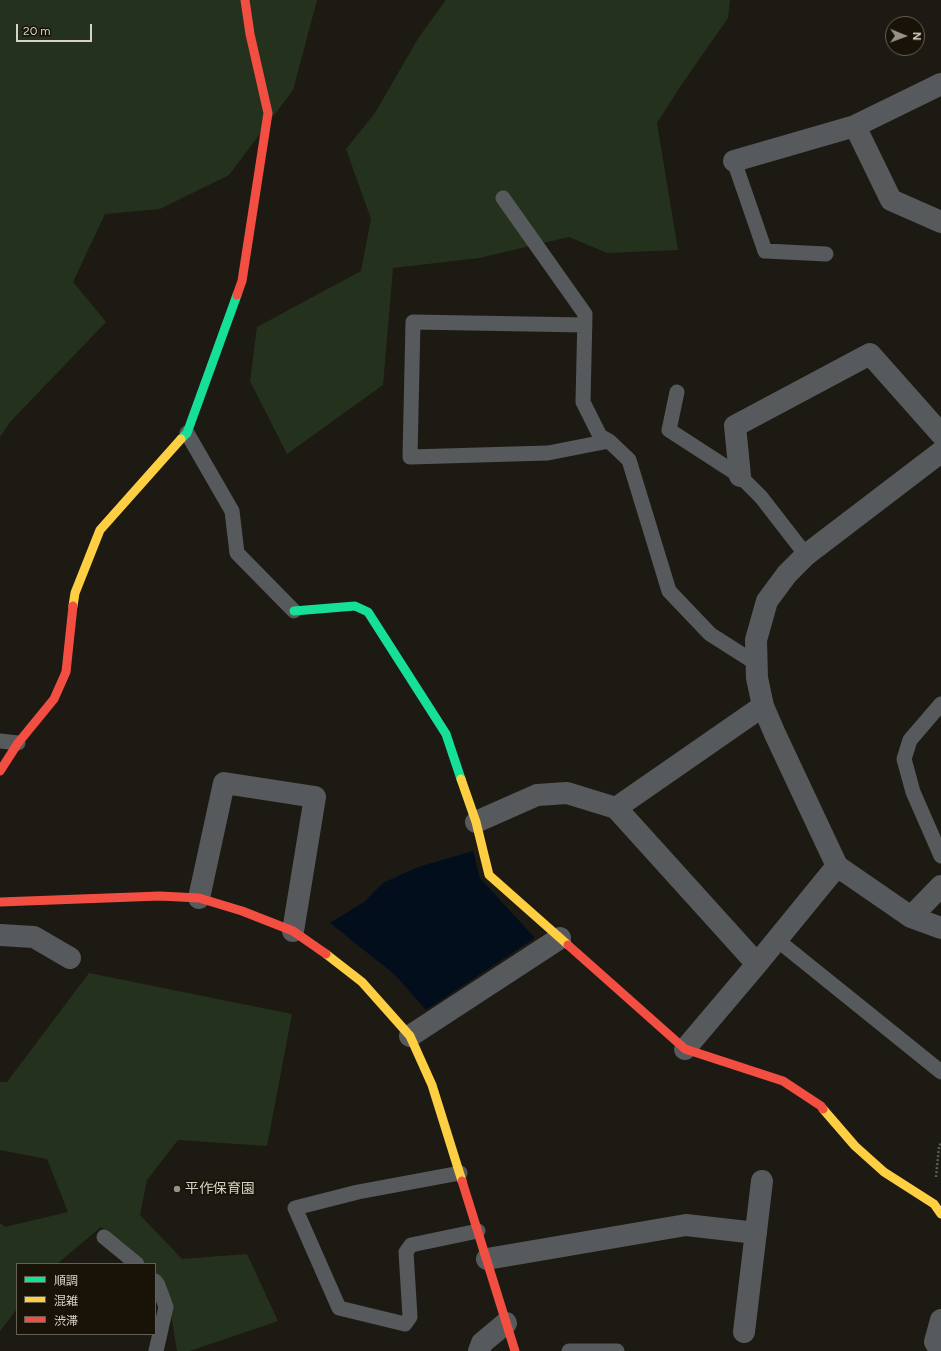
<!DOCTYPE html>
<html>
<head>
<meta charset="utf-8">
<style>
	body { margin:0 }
	#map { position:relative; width:941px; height:1351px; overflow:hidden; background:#1d1a13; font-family:Figtree,"Noto Sans JP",sans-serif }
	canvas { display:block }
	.legend { position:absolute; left:16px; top:1263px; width:140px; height:72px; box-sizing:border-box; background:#181306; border:1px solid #645f54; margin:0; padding:5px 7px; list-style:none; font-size:12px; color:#d6d2ca }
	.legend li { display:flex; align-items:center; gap:8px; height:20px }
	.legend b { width:20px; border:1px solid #645f54 }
	.north { position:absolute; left:885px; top:16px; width:40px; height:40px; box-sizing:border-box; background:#181306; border:1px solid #645f54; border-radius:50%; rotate:91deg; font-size:11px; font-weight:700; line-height:16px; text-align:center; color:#d6d2ca }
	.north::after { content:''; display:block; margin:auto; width:14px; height:18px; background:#95928a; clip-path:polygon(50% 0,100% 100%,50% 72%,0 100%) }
	.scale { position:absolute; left:16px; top:24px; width:76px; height:18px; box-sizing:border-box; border:2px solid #d6d2ca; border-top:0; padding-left:5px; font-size:12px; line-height:14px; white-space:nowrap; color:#d6d2ca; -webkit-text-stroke:3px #181306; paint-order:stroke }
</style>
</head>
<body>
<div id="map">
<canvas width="941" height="1351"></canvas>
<ul class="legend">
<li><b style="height:5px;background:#16e098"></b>順調</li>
<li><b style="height:5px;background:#ffcf43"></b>混雑</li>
<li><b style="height:5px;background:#f24e42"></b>渋滞</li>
</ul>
<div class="north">N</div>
<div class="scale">20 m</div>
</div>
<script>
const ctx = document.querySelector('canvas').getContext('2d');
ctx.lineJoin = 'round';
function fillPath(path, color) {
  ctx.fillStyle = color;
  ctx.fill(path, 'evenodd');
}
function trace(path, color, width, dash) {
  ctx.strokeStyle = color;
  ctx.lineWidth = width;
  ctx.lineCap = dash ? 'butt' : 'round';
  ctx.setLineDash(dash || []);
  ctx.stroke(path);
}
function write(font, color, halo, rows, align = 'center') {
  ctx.font = font + ' Figtree,"Noto Sans JP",sans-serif';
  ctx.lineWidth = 3.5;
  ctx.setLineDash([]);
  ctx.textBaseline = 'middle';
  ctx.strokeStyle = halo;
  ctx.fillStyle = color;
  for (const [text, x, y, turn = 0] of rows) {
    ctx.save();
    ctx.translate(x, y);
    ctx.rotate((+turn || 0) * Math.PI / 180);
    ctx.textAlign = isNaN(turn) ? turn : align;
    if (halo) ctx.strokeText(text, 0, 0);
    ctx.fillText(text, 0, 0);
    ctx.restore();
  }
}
const green = new Path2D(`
	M0,0H317L293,90L229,175L160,209L105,214L73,282L106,322L11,421L0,437Z
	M446,0H730L728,18L682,84L657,123L678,250L607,253L569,237L479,258L393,268L383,385L287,454L250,381L257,327L361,271L371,219L346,149L375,113L419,37Z
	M89,973L292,1014L267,1146L178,1140L147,1180L140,1215L182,1259L247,1254L278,1321L190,1351H177L166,1283L155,1274V1264H144L101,1227L57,1264H17V1309L0,1331V1223L5,1227L68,1212L47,1159L0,1150V1082H7Z`);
const water = new Path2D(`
	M473,851L480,878L535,938L426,1010L394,974L330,923L364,902L383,883L418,867Z`);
const path = new Path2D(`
	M936,1177L939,1147L941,1143`);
const lane = new Path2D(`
	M734,161L765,251L826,254
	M503,198L585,314L583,402L600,436L609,441L629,460L669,591L710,634L757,664
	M585,325L413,322L410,457L548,453L609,441
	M677,392L669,430L740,476L761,497L806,555
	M187,433L232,511L237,553L294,611
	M941,704L910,740L904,759L913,792L941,856
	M0,741L18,743
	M776,939L941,1072
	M460,1173L358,1192L295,1208L339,1308L405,1324L410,1317L406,1252L411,1245L478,1231
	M104,1237L137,1264
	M155,1281L158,1285L166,1307L156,1351
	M569,1351H617`);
const street = new Path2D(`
	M855,126L891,200L941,222
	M734,161L855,126L941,84
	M941,452L806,555L787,574L767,601L756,640L757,678L763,706L775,734L837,866L911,917L941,928
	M740,476L735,426L870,354L941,434
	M616,808L757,964
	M476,822L537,795L567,793L616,808L763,706
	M199,898L224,783L315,797L293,931
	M911,917L941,886
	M0,935L34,937L70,958
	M410,1036L560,938
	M685,1049L757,964L837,866
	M487,1259L686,1225L756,1233
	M744,1332L762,1181
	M479,1351L482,1343L506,1323
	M941,1351L935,1342L941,1320`);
const fast = new Path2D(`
	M181,439L187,433L237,295
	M294,611L355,606L368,612L446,734L461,779`);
const slow = new Path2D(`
	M73,606L75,593L100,530L181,439
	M461,779L476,822L489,875L568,945
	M326,954L362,982L410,1036L432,1085L462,1181
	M823,1109L855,1146L884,1172L934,1204L941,1214`);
const jam = new Path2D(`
	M237,295L242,281L268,113L250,34L245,0
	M0,771L18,743L54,699L66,672L73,606
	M0,902L160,896L199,898L242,911L293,931L326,954
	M568,945L685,1049L783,1081L821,1106L823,1109
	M462,1181L515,1351`);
const markers = [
	[177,1189,4,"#95928a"]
];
const poiNames = [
	["平作保育園",185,1189]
];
fillPath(green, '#24321d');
fillPath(water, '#030e1c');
trace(path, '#5a5c5c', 2.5, [2, 2]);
trace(lane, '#565a5c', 15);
trace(street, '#565a5c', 22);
trace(fast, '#16e098', 9);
trace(slow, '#ffcf43', 9);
trace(jam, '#f24e42', 9);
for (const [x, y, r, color] of markers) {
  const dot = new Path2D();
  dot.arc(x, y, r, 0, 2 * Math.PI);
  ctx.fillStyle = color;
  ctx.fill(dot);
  trace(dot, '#181306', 1.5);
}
write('14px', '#d6d2ca', '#181306', poiNames, 'left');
</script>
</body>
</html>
